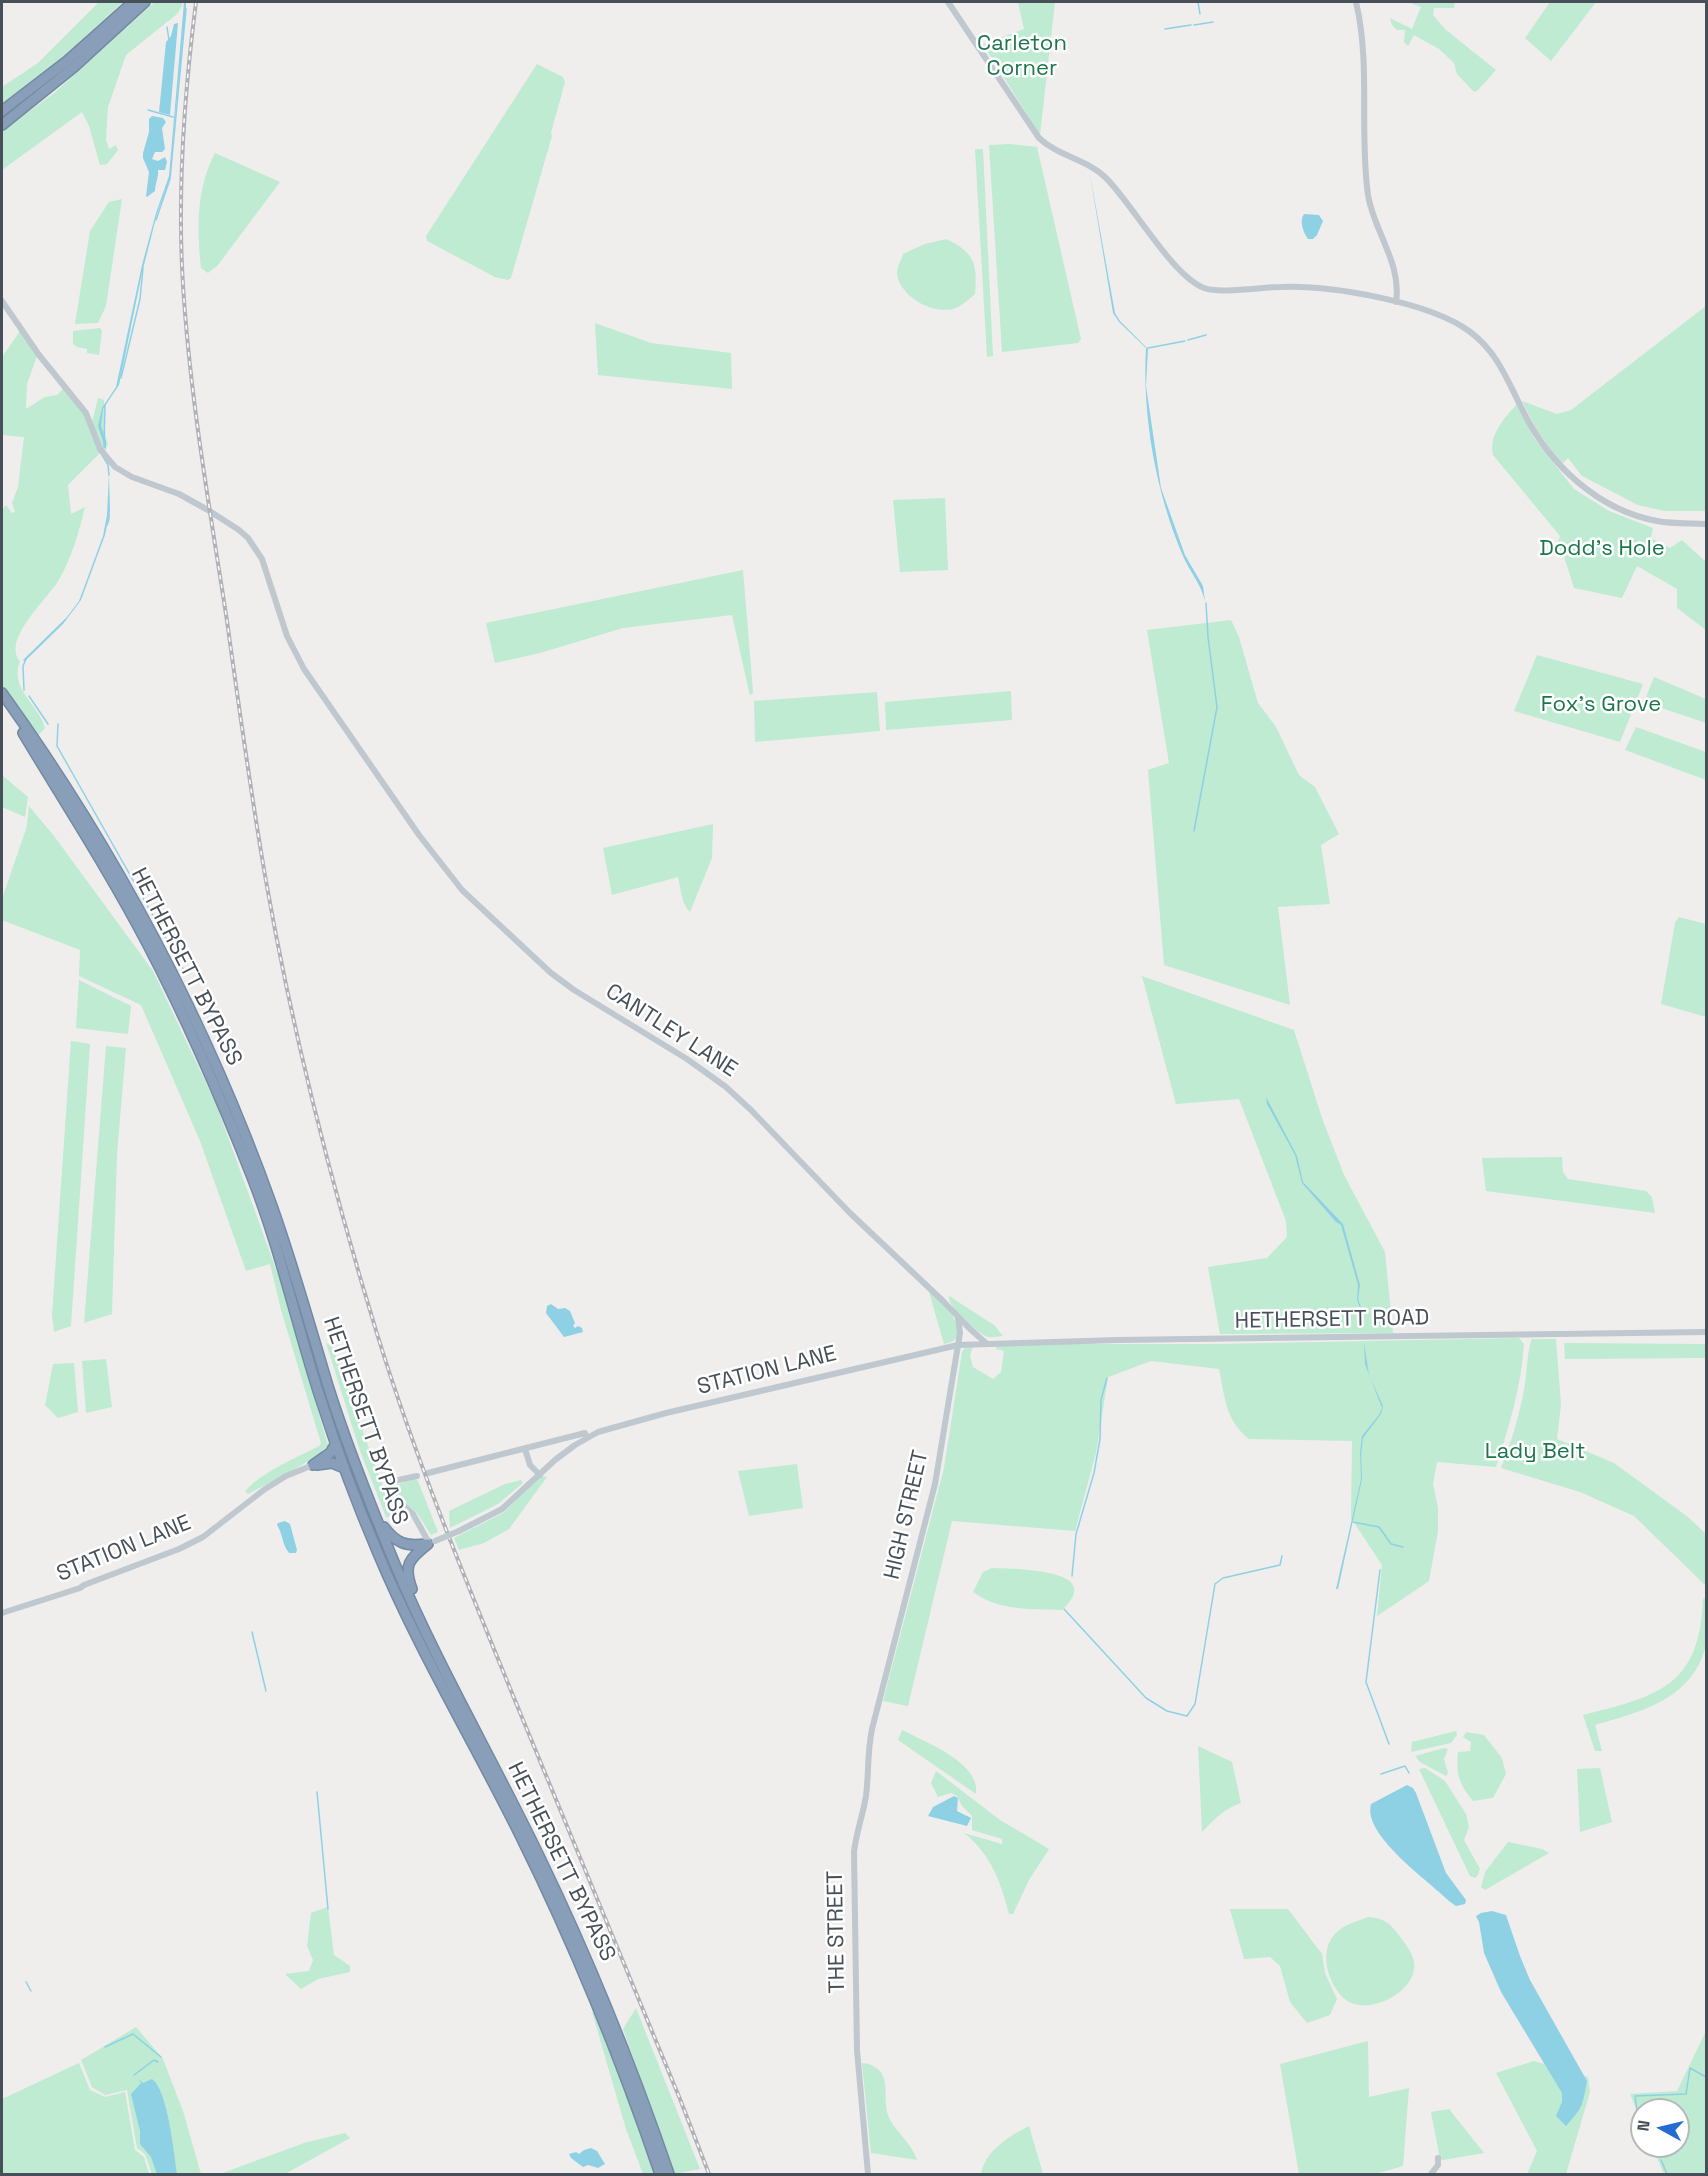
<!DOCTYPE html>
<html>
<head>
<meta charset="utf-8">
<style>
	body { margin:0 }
	#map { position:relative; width:1708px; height:2176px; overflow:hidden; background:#f0eded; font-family:"Space Grotesk",sans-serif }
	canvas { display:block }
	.frame { position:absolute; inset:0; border:3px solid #475059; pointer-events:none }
	.north { position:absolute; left:1630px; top:2098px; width:60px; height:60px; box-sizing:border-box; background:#fff; border:2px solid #b5b9bd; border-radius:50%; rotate:278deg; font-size:16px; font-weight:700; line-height:24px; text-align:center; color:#475059 }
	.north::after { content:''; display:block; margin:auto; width:21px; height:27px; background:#256cd2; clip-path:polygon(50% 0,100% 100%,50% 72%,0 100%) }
</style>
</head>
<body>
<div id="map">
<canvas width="1708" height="2176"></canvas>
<div class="frame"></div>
<div class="north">N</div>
</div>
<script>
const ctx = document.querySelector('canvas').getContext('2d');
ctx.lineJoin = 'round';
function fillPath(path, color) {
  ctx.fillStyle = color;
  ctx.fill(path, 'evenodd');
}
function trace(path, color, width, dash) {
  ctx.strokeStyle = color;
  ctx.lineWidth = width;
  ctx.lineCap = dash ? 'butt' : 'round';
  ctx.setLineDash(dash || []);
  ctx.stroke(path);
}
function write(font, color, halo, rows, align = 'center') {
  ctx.font = font + ' "Space Grotesk",sans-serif';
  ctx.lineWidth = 5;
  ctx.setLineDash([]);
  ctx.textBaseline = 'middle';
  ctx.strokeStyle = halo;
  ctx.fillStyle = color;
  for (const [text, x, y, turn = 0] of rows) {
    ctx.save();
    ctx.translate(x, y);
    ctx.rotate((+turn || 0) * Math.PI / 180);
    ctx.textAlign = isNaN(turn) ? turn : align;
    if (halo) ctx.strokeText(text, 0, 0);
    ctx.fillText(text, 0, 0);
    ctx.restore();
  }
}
const green = new Path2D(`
	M99,2H123L60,59L2,104V87L38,63Z
	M155,2H182V6L177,14L126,55L108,107L106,140L109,149L116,145L118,150L107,164L100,165L89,126L82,112L2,170V131L53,94Z
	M1018,2H1055L1040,135L983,44L1024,29Z
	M1408,2H1455L1454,8H1434L1433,15L1445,29L1496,70L1478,90L1474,92L1457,74L1454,63L1439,49L1414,35L1408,46L1404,42L1405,30H1397L1392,25L1390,18L1412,29L1421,7Z
	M1550,2H1596L1551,61L1525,38Z
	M537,64L563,77L565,82L551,133L552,136L511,278L508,280L495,277L427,241L426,236Z
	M1010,144L1037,147L1081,339L1078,343L1002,352L989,145Z
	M975,149H983L993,356L987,357Z
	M215,153L280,182L218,265L208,273L201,268C197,228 196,189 215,153Z
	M122,199L106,306L98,323L75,324L90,231L109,202Z
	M946,239C974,252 978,264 975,294C969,299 963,305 956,308C935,316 898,297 897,272C897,267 902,259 903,254L925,244Z
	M1706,306V511H1664L1638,505L1582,476L1568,458L1561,465L1537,430L1522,401L1557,414L1571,410Z
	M595,323L651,343L731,353L732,389L598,375Z
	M100,328L102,331L99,355L87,353V349L77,347L73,344V331Z
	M20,331L37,356L27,384L26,409L45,397L57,395L64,388L92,422L98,398L104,400L105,433L108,445L68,485L71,514L85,507C79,532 72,556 60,578C50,597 1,639 20,661C9,689 38,703 45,728L38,736L2,686V510L6,505L12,513L15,512L12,503L18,487L24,437L2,435V357Z
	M1517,404L1534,438L1574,489L1609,511L1653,528L1651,538L1670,548L1682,540L1706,562V630L1677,608V589L1637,566L1622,598L1574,588L1562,550L1556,547L1560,536L1493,455C1488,436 1505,417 1517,404Z
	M945,498L948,570L900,572L893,500Z
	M743,570L753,692L750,696L732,615L623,628L540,653L495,663L486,623Z
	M1231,620L1239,637L1258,703L1276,727L1299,775L1315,787L1339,834L1321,845L1330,904L1278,907L1290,1005L1164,965L1148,770L1169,763L1147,630Z
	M1537,655L1643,684L1620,742L1514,711Z
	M1654,677L1706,699V723L1644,702Z
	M1011,691L1012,720L886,730L885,702Z
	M877,692L880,731L755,742L754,701Z
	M1636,727L1706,752V780L1625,750Z
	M2,775L28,797L25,817L2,807Z
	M29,806L54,836L153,971L216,1104L281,1283L328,1445C315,1461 268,1483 248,1494L245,1491C265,1470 294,1459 319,1446L321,1443L281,1310L270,1264L246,1271L200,1141L141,1005L79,976L80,950L2,920V899L27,826Z
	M713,824L712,858L690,912C681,903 681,889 678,877L612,895L603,848Z
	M1679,917L1706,924V1017L1661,1004L1675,923Z
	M1142,976L1294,1030L1322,1118L1344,1175L1385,1252L1393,1333L1220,1334L1208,1267L1267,1258L1287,1237L1286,1221L1239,1099L1176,1104Z
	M79,980L131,1006L128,1034L76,1028Z
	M71,1041L90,1044L71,1326L54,1332L52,1315Z
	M106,1046L126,1048L117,1154L112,1314L84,1323Z
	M1562,1157L1563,1172L1568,1179L1646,1191L1652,1197L1655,1213L1486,1191L1482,1158Z
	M929,1292C944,1302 960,1318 957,1337L952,1342L944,1344Z
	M949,1296L994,1325L1003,1336C998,1336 992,1338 988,1337C977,1333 947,1307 949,1296Z
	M1519,1338L1524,1344C1521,1388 1509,1426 1496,1467L1437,1462L1433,1484L1438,1508V1531L1429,1581L1377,1616L1382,1565L1351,1518L1352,1441L1249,1439C1225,1420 1225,1397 1219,1369L1151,1361L1108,1377L1096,1453L1075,1531L952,1521L908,1706L883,1701L944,1468L962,1352L965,1348L973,1347L970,1355L973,1367L993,1379L1001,1372L1004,1351L996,1349V1344H1216Z
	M1532,1339H1556L1561,1405L1557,1439L1614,1463L1688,1517L1706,1534V1586L1634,1516L1580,1492L1501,1468C1511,1443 1519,1417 1524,1390C1527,1377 1527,1349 1532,1339Z
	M326,1343L332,1346L385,1492L410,1514L408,1517H386L360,1451Z
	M1564,1343L1706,1344V1358L1565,1359Z
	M106,1359L112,1407L86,1413L82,1361Z
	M74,1363L78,1412L58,1418L45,1405L53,1364Z
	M797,1464L803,1508L749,1516L738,1471Z
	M541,1476L547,1477L509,1529L484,1543L459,1550L454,1538L503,1513Z
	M415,1479L418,1481L438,1532L431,1535L417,1513L391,1490L392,1486Z
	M521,1480L523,1483L498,1504L450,1528L449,1511L505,1484Z
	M992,1568C1013,1569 1108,1568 1062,1610C1032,1609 999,1611 973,1592L983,1572Z
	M1703,1598H1706C1707,1613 1708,1631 1706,1645C1693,1699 1641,1712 1595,1725L1602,1751H1595L1583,1715C1659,1696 1700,1686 1703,1598Z
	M902,1730C925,1742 981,1763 976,1794L898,1740Z
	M1456,1731L1457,1735L1451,1743L1411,1752L1412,1742Z
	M1466,1732L1484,1735L1502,1758L1506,1774L1493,1798L1473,1801C1459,1783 1456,1776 1458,1752L1470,1751L1471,1742L1463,1737Z
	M1198,1746L1232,1762L1241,1803C1223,1809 1215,1819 1202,1832Z
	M1444,1748L1448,1749L1444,1759L1448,1773L1446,1776L1420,1762L1415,1756Z
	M1425,1768L1445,1781L1466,1814L1469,1827L1464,1840L1480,1869L1478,1875L1475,1878L1470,1876L1419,1769Z
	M1600,1768L1612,1822L1580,1832L1577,1769Z
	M936,1771L1000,1820L1049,1849L1029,1880L1013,1914H1009C1001,1883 991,1854 964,1833L1002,1844V1839L972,1830V1816L962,1806L957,1796L951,1793L938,1797L931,1783Z
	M1508,1842L1542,1849L1549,1853L1485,1890L1481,1887L1485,1872Z
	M328,1907L334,1955L350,1966V1972L318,1979L301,1989L285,1974L309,1971L313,1960L307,1946L311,1913Z
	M1230,1909H1288L1322,1954L1325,1973L1337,1999L1330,2015L1307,2023L1290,2002L1280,1966L1270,1957L1244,1959Z
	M1368,1917C1383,1918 1389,1922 1398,1934C1403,1941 1413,1953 1414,1962C1419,1991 1368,2017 1346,2000C1327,1985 1317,1948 1338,1931C1346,1924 1358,1921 1368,1917Z
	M636,2008L700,2169L674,2174L623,2029Z
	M592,2012L594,2013L615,2062L655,2174H643L626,2129Z
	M136,2027L163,2059L183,2111L201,2174H152L145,2154L137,2148L127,2090L105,2095L92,2087L81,2060Z
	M1706,2031V2174H1664L1652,2146H1678V2110H1642V2123L1630,2094L1677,2091Z
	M1368,2041L1369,2097L1409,2088L1403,2166L1375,2174H1299L1280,2064Z
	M1534,2061L1588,2077L1590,2092L1566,2174H1527L1537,2151L1496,2073Z
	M79,2063L90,2090L105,2097L125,2092L135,2150L144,2157L149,2174H2V2099Z
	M862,2063C870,2063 877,2067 882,2074C888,2085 884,2100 887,2112C892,2130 911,2141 917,2160L871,2153Z
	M1449,2109L1484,2153L1443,2160L1440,2159L1431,2112Z
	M1029,2126L1043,2174H981C985,2151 1009,2136 1029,2126Z
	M345,2133L350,2138L285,2174H220L304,2143Z`);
const water = new Path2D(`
	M184,2H186V12L176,108L170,178L157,214L142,273L119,385L103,409L101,426L106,441V451L98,426L102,408L116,387L142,265L156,213L169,176Z
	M178,23L170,115L159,112L166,42L171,36L174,24Z
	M152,116L163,118L166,122L162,128L165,149L162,152H155L152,159L158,161L165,157L167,162L165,170H158C159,178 155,183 155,191L147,197L146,196L149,172L143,158V153L149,132V119Z
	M1089,169L1115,313L1120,321L1148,349L1146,386L1161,488L1185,555L1203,586L1205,601C1201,584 1190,572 1183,556C1156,493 1142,416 1146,348L1119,322L1113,313Z
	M1304,214L1319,215L1323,221L1317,235L1313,239H1308C1303,232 1299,221 1304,214Z
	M109,474L110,511L105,535L81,600L63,624L25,661L23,660L67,617L79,601L103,536L107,515Z
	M1266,1097L1297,1156L1303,1182L1343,1224L1360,1285L1358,1299L1363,1313L1364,1331L1362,1313L1357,1300L1358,1285L1341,1225L1336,1222L1302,1183L1295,1155L1267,1104Z
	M551,1304L558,1309L565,1308L570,1311L575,1323L573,1326L575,1328L578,1326L582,1328L583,1332L564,1337L546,1313L547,1306Z
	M1364,1342L1369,1375L1383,1406L1381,1414L1363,1438L1361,1456L1362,1479L1338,1589H1336L1361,1479L1360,1453L1362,1436L1379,1415L1382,1408L1365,1364Z
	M285,1521L290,1524L297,1550L296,1553H289C282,1545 283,1534 277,1525L278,1523Z
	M1407,1785L1413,1788L1416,1793L1446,1873L1466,1900L1465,1904L1456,1906L1449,1901C1429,1881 1362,1835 1371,1804Z
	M954,1796L958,1798L957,1811L971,1818L967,1826L928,1816L933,1807Z
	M1492,1911L1506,1915L1520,1956L1530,1980L1587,2081C1582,2106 1584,2106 1566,2126L1556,2116L1562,2102V2093L1501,1992L1484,1953L1479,1922L1476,1916L1481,1913Z
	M139,2079L143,2083L152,2079C168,2090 174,2155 177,2174H157L151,2157L140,2144V2131L131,2094L141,2083Z
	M591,2148L597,2151L605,2164L598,2168L588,2165L583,2167L571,2158L569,2154L576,2152L579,2154L584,2150Z`);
const stream = new Path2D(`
	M1198,2L1200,14
	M1194,25L1213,22
	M167,27L169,40
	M1165,29L1191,25
	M148,110L173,117
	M156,220L170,179L186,9
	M1188,340L1206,335
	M1148,348L1185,341
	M121,378L140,299L143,268
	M104,448L105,405
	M102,455L108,465L109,475
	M107,525L109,519V513
	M24,690L23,666L26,659
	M29,696L48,724
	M58,724L57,746L185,972
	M1194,831L1217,707L1208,637L1206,603
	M1353,1522L1379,1527L1391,1544L1403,1547
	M1380,1570L1366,1682L1389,1744
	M1072,1576L1076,1534L1094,1473L1100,1439L1101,1400L1107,1378
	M1064,1609L1146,1698L1167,1711L1187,1716L1195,1704L1215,1584L1223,1578L1280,1565L1282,1556
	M252,1632L266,1691
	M1381,1774L1405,1766L1409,1773
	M317,1792L328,1909
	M581,1917L597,1911
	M26,1982L31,1991
	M105,2047L133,2034L161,2057
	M134,2075L154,2060L158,2062
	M1642,2121L1637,2111L1635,2096L1686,2094L1690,2068L1706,2077
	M1654,2146L1659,2156
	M1661,2160L1667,2174`);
const minor = new Path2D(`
	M948,2L1039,138C1058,156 1086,159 1105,177C1132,203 1172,276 1204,288C1221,294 1262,287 1281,287C1331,285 1429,302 1469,331C1498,352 1508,382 1524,413C1550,465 1598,510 1657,521C1673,524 1690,523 1706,524
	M1356,2C1371,65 1359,131 1368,195C1374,232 1402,263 1396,302
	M2,301L39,355L86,413L100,449L115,467L132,477L179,494L208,510L239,530L248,538L262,559L287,636L304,669L419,835L462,890L551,973L574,990L687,1059L726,1087L751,1110L850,1213L943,1301L970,1329L986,1343
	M525,1449L530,1465L540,1475
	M428,1473L585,1433L587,1438
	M417,1476L389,1482L387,1487L393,1496L413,1514L429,1543
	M459,1531L502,1509L555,1460L575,1445L598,1432L666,1413L958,1345L1117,1340L1706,1332
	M2,1613L80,1588L84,1585L179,1549L203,1537L265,1489L286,1476L313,1465
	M868,2174L857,2050L854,1852C856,1833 863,1815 866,1796C869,1773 867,1753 872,1729L935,1484L960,1333L958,1318
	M1431,2174L1438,2165V2158`);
const highway = new Path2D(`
	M2,111L67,61L133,2
	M2,125L74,67L145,2
	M2,693C115,850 207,1024 272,1206C293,1265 310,1326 328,1386C347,1446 370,1504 394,1562C436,1663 492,1758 539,1856C589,1959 632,2066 669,2174
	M23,733C65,803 110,872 148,945C187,1020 221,1098 252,1177C280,1248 296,1323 320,1397C337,1450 356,1502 378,1553C419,1651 474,1742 521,1837C575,1946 621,2059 660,2174
	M313,1465L330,1453L336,1443
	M317,1465L332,1463L344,1468
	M384,1527C396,1543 406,1547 426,1544
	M412,1589C403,1565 409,1559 428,1544`);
const rail = new Path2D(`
	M196,2C184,96 177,190 183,285C190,398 210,510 227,621C239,708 251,795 266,881C293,1035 332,1187 378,1337C418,1466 470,1591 521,1715C574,1843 627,1971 680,2099L709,2174`);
const minorBridge = new Path2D(`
	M435,1541L459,1531`);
const parkNames = [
	["Carleton",1022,44],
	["Corner",1022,69],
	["Dodd's Hole",1602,549],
	["Fox's Grove",1601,705],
	["Lady Belt",1535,1452]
];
const streetNames = [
	["HETHERSETT BYPASS",186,967,63],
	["CANTLEY LANE",671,1031,33],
	["HETHERSETT ROAD",1332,1320,-1],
	["STATION LANE",767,1371,-14],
	["HETHERSETT BYPASS",365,1421,71],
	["HIGH STREET",907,1515,-77],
	["STATION LANE",124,1549,-22],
	["HETHERSETT BYPASS",561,1862,64],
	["THE STREET",837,1932,-91]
];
fillPath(green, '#beebd1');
fillPath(water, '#8ed1e5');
trace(stream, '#8ed1e5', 1.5);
trace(highway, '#738aa5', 12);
trace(minor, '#bfc7cf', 6);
trace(highway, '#889eb9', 9);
trace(rail, '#b0b2b7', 4);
trace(rail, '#fff', 1.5, [4.5]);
trace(minorBridge, '#bfc7cf', 6);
write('22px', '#1d754c', '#fff', parkNames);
write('22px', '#475059', '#fff', streetNames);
</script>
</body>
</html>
